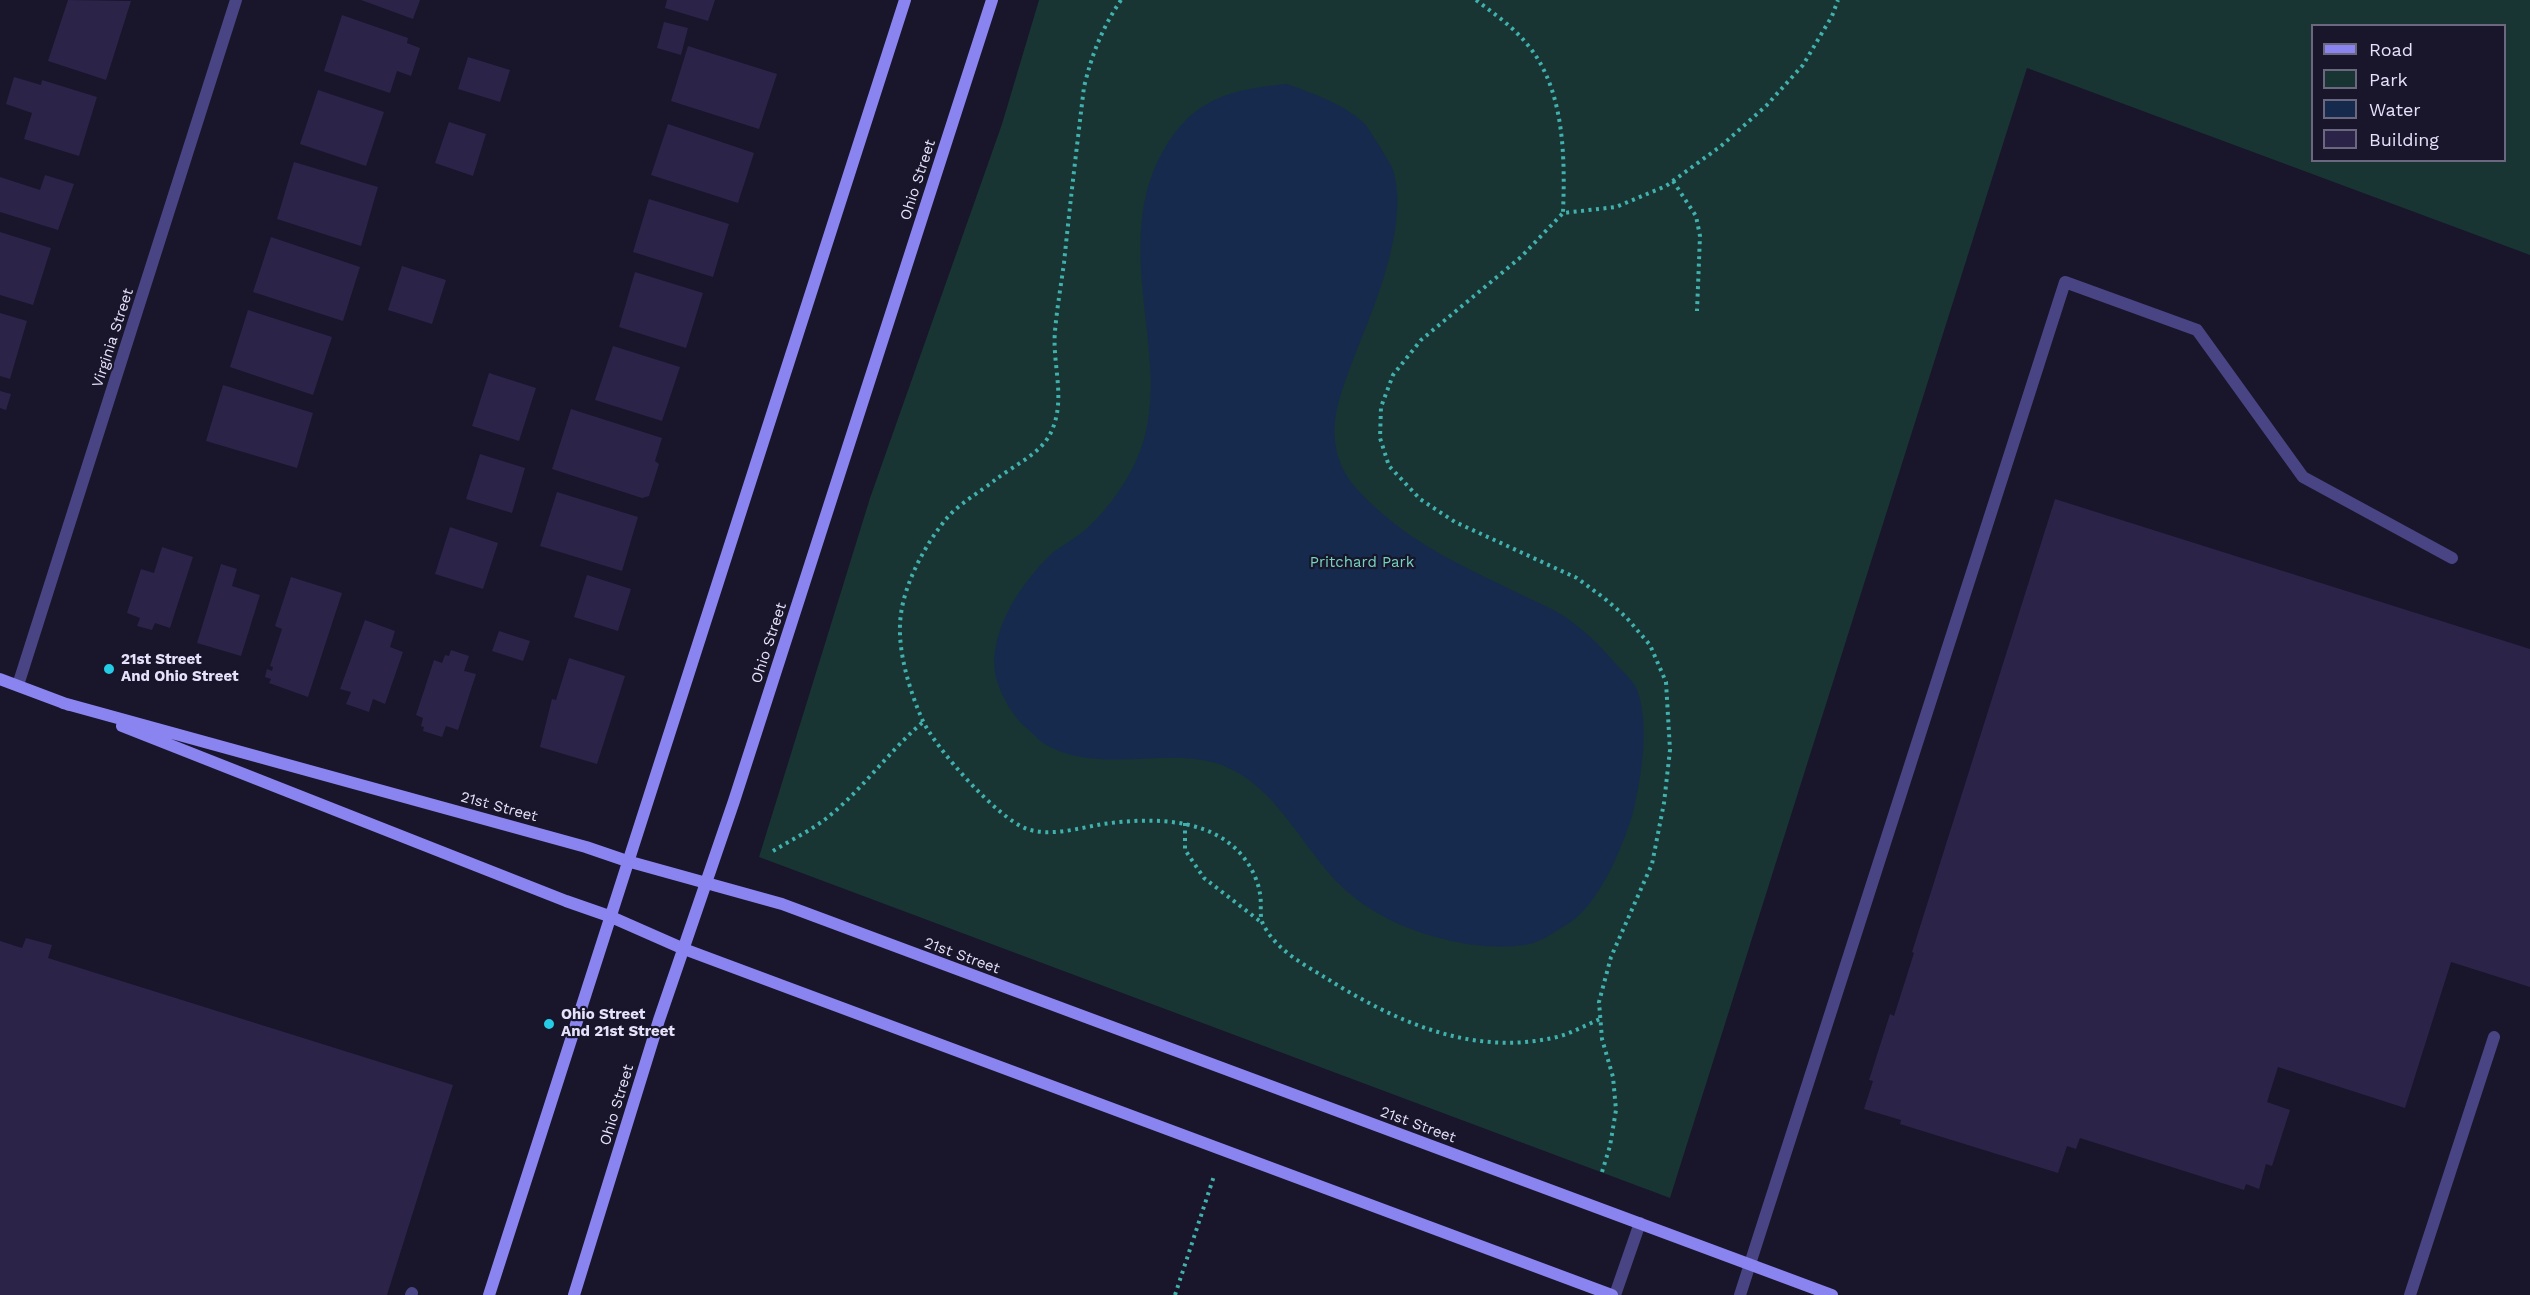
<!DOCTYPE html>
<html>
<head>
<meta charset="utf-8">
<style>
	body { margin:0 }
	#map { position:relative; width:2530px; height:1295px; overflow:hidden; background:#19152a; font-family:"Work Sans",sans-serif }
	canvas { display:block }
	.legend { position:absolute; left:2311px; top:24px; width:195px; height:138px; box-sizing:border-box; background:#19152a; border:2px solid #6b677e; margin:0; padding:8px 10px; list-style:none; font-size:18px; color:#e5e1fb }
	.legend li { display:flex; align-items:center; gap:12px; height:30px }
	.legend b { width:30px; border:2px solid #6b677e }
</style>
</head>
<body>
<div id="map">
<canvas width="2530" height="1295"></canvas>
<ul class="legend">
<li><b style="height:8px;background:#8984f0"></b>Road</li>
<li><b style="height:16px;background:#183433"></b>Park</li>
<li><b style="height:16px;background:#162a4d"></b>Water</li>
<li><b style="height:16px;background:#2c2349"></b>Building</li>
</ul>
</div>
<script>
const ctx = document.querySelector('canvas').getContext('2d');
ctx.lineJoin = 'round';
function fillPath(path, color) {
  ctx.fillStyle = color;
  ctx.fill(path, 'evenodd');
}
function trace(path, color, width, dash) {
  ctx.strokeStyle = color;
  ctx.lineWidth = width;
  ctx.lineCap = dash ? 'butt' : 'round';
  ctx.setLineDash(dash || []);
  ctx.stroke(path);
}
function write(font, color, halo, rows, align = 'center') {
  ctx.font = font + ' "Work Sans",sans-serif';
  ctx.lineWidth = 4.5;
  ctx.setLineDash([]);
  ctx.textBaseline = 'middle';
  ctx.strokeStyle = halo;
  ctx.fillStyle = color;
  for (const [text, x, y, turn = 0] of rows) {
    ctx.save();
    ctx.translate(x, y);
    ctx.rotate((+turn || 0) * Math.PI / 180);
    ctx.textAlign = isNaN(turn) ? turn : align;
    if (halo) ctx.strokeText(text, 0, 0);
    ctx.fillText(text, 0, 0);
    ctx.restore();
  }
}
const green = new Path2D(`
	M1039,0H2530V255L2027,68L1670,1198L759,857L870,498L1002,124ZM2312,26H2504V160H2312Z`);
const water = new Path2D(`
	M1287,84C1314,94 1344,104 1365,124C1368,128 1376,141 1379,145C1380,147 1391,165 1392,167C1411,223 1374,307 1353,360C1339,398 1325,430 1343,469C1351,486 1369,502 1384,515C1422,548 1468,569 1514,591C1529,599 1545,605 1559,613C1580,626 1599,644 1615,663C1623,672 1634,681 1638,692C1649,727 1642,770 1635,804C1627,839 1600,904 1569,923C1559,929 1547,938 1536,942C1515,949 1483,947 1462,943C1415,934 1373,917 1339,884C1297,841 1269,771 1203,760C1151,751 1092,773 1043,743C1036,738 1031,731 1024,726C1011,714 998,690 995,672C990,631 1018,589 1045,560C1056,548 1072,541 1085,530C1103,514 1120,492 1131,471C1187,372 1099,249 1169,141C1199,96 1236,89 1287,84Z`);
const building = new Path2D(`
	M68,0L131,1L106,80L48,61Z
	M361,0H420L413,19Z
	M667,0H715L708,21L665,8Z
	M342,15L408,38L407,43L420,48L411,76L397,71L390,93L324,71Z
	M664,22L688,28L681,55L657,48Z
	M688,46L777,74L759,129L671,101Z
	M468,57L510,70L500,102L458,89Z
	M14,77L41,85L42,80L97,97L79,156L24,139L32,113L6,104Z
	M318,90L384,112L366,166L300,144Z
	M449,122L486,134L473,176L435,163Z
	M668,124L754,153L738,203L651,175Z
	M294,162L378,187L361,246L277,219Z
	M45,175L74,184L58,230L0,212V177L40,190Z
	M649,199L729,224L713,277L633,252Z
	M0,232L51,248L33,305L0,295Z
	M271,237L360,267L343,321L253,292Z
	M402,266L446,280L432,324L388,310Z
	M635,272L703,293L686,348L619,327Z
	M248,310L332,337L313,395L230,367Z
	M0,313L27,321L10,379L0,376Z
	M613,346L680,367L662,421L595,400Z
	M489,373L536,388L519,441L472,426Z
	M223,385L313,413L297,468L206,441Z
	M0,391L11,394L6,410L0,408Z
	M571,409L662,438L655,461L659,464L649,496L642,498L552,469Z
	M480,454L525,468L512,513L466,499Z
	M557,492L638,517L622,571L540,546Z
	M2055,499L2530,649V987L2451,962L2405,1108L2278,1067L2267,1102L2290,1110L2272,1166L2266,1164L2259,1189L2246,1184L2244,1190L2080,1138L2076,1149L2067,1146L2058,1173L1900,1124L1901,1120L1864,1109L1873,1081L1869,1080L1890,1014L1894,1016L1914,953L1912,952Z
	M450,527L498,543L483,589L435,574Z
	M162,547L193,557L170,628L155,623L152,630L137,626L140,618L127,613L141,569L154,573Z
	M221,564L237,569L232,586L260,595L241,656L197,643Z
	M587,575L631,589L618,631L574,617Z
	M291,577L342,593L308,697L269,683L271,679L265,677L267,669L272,671L273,667L270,666L282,629L275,626Z
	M365,620L395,631L390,647L403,652L385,704L373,699L369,712L346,704L351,692L340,689Z
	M499,631L530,641L523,661L492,651Z
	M451,650L469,656L464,671L476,674L458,730L446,726L442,737L423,731L424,727L421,726L423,718L416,715L434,660L442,663L445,655L449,656Z
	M569,658L625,676L597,764L540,747L552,699L556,700Z
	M26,938L52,945L48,958L453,1085L387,1295H0V941L22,948Z`);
const path = new Path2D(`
	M1121,0C1102,28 1092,54 1084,87C1077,145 1070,204 1064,263C1061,285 1057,308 1055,331C1052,364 1066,398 1052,430C1043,453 1014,465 995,480C980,492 960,503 947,518C926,543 905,582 901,614C896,647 909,689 922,719C935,748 997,818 1027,829C1051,837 1079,828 1103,824C1154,817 1219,817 1249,865C1254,873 1259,885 1260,894C1262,904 1259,916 1263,924C1276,950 1303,964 1326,978C1396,1022 1473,1057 1557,1037C1572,1033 1586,1025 1600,1019
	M1476,0C1496,15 1516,29 1531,49C1565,94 1565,160 1563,213
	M1673,181L1696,216L1700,236L1697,311
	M1185,823V850L1204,878L1261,922
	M773,851C791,840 812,830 828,817C863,789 889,751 923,722
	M1602,1172L1610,1146L1616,1110L1613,1077L1602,1039L1599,1002L1611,957L1652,864L1664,803L1670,750L1666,682L1650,645L1626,617L1604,598L1577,578L1455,522L1420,499L1389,466L1380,438L1381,407L1393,375L1421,340L1521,257L1563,213L1616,207L1666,186L1721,146L1766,106L1803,65L1832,16L1838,0
	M1175,1295L1214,1176`);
const lane = new Path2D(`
	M411,1295L412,1293
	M1615,1295L1640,1223
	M1740,1295L2065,282L2197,330L2303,477L2452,558
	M2410,1295L2494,1037`);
const street = new Path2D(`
	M18,685L236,0`);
const secondary = new Path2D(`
	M0,679L69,705
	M63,703L586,847L627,861L782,904L1832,1295
	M122,726L566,901L609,916L684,949L1612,1295
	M489,1295L905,0
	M574,1295L659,1020L734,801L992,0`);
const markers = [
	[109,669,6,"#24cce5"],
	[549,1024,6,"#24cce5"]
];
const streetNames = [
	["Ohio Street",918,180,-72],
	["Virginia Street",113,338,-72],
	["Ohio Street",769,643,-72],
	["21st Street",499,807,15],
	["21st Street",962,956,20],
	["Ohio Street",617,1105,-73],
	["21st Street",1418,1125,20]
];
const parkNames = [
	["Pritchard Park",1362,563]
];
const poiNames = [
	["21st Street",121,660],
	["And Ohio Street",121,677],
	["Ohio Street",561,1015],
	["And 21st Street",561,1032]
];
fillPath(green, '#183433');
fillPath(water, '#162a4d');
fillPath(building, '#2c2349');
trace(path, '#40b1ad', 4, [3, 4.5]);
trace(lane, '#494584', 12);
trace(street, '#494584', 12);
trace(secondary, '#8984f0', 12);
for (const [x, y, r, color] of markers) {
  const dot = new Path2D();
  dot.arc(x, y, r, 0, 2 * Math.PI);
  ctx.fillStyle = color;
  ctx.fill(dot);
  trace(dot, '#19152a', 2);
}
write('15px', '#e5e1fb', '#19152a', streetNames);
write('15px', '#74d5bf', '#19152a', parkNames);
write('bold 15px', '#e5e1fb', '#19152a', poiNames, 'left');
</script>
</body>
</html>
